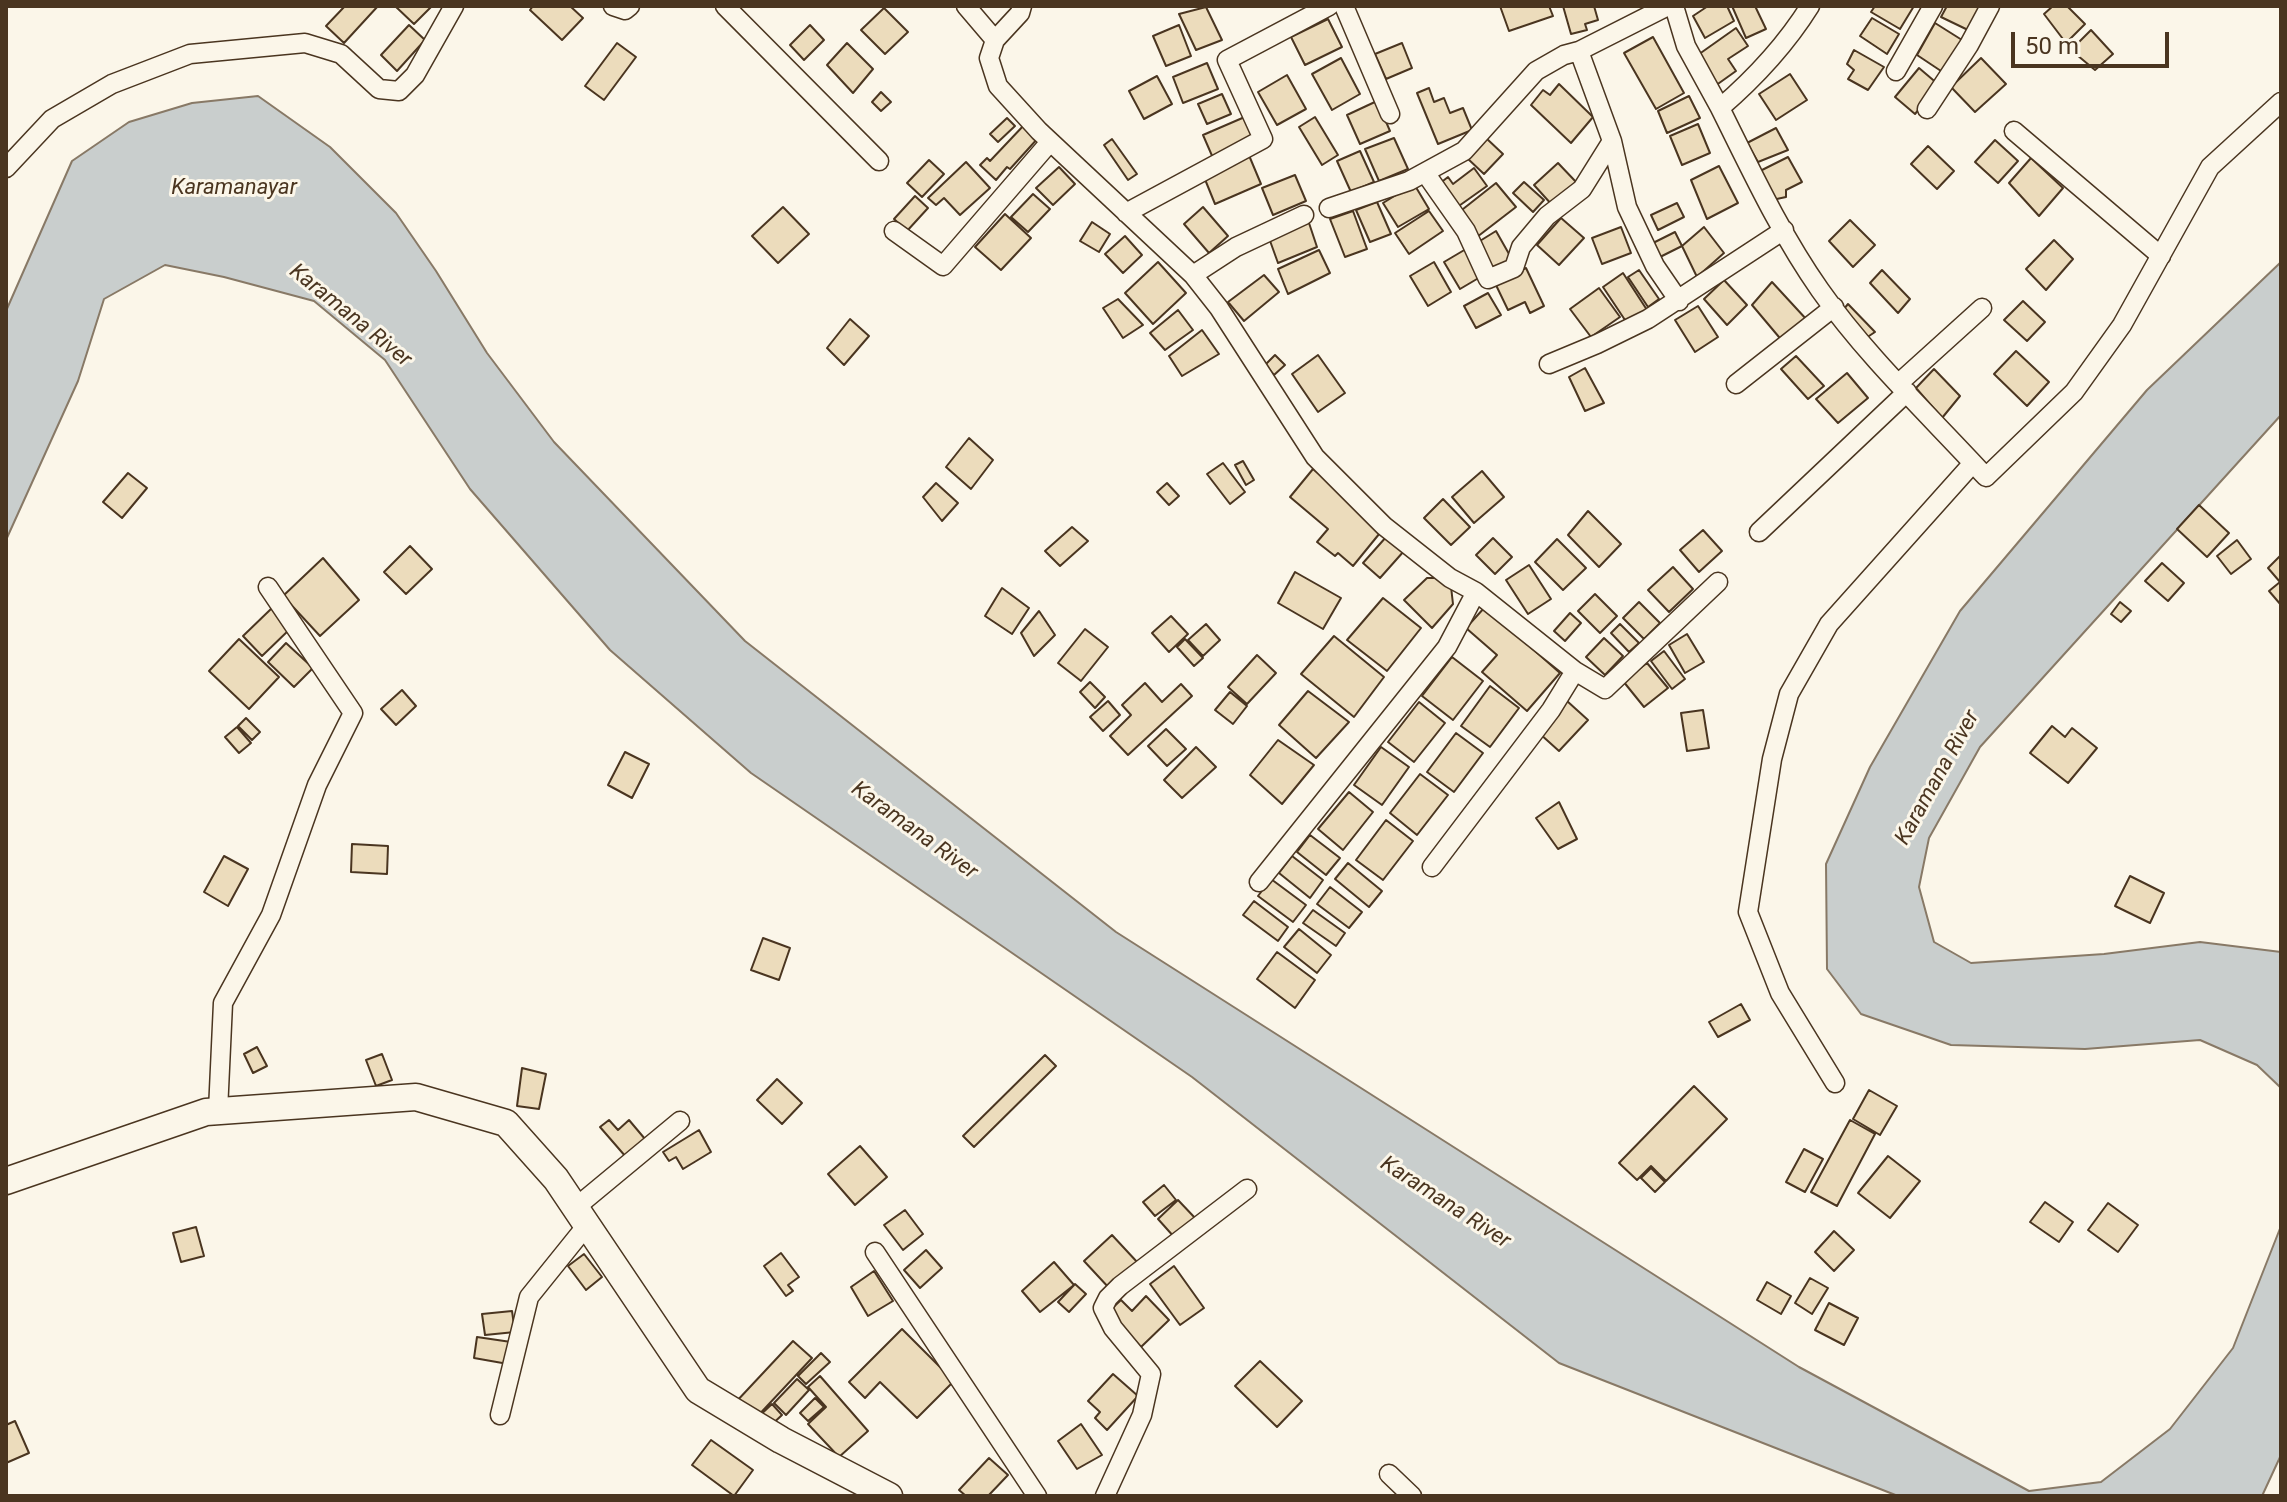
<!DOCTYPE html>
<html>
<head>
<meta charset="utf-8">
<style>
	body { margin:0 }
	#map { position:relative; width:2287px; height:1502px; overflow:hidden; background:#fbf6e9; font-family:Roboto,sans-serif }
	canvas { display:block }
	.frame { position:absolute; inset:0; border:8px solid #4a3520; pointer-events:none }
	.scale { position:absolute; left:2011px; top:32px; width:158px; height:36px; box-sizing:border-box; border:4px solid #4a3520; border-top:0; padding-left:10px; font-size:24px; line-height:28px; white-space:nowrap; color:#4a3520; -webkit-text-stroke:6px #fbf6e9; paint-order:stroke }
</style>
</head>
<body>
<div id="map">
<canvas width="2287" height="1502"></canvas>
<div class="frame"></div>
<div class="scale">50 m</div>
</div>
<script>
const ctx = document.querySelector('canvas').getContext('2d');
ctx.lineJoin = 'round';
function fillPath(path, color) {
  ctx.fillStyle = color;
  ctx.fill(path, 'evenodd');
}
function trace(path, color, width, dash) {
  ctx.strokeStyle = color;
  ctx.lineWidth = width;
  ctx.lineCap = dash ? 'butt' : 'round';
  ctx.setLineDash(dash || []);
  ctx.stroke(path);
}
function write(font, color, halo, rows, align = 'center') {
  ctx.font = font + ' Roboto,sans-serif';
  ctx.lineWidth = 6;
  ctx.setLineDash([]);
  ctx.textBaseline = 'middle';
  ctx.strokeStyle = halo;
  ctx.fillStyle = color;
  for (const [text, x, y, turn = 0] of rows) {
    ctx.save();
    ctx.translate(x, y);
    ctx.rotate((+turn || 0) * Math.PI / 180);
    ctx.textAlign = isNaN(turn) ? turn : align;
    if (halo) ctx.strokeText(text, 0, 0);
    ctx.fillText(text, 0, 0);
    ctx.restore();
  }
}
const water = new Path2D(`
	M258,96L330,147L396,213L436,271L487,353L554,442L745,641L1116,932L1799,1367L2029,1491L2101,1482L2170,1429L2233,1348L2281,1226V1455L2262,1496H1898L1559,1363L1192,1077L751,773L610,650L470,489L385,360L314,301L224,277L165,265L104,299L78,381L6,540V311L72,161L129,122L192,103Z
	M2281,262V415L1980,747L1929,838L1919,887L1934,942L1971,963L2104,954L2200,942L2281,952V1088L2257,1065L2200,1040L2085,1049L1951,1045L1861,1014L1827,969L1826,864L1870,767L1960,611L2147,390Z`);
const building = new Path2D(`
	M345,6H378L344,43L326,26Z
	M395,6H432L414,24Z
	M533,6H570L583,18L562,40L530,10Z
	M1500,6H1549L1553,16L1509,31Z
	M1563,6H1594L1598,20L1585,24L1587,30L1571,34Z
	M1708,6H1727L1734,21L1705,38L1693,16Z
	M1732,6H1755L1766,29L1746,38Z
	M1875,6H1914L1900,29L1871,12Z
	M1947,6H1981L1968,30L1941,17Z
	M2053,6H2067L2085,24L2066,43L2044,14Z
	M1206,7L1222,40L1196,50L1179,14Z
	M884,8L908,32L885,54L861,30Z
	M1872,18L1899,34L1887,54L1860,36Z
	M1328,19L1342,47L1305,65L1291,37Z
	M1935,23L1962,40L1944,73L1917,55Z
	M409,25L425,40L397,71L381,55Z
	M810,25L824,40L804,60L790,45Z
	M1179,25L1191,56L1166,66L1153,36Z
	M1736,28L1748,46L1728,59L1736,71L1715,86L1695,57Z
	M2091,30L2113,54L2095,70L2071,50Z
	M1653,37L1684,93L1656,109L1624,53Z
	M617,43L636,57L604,100L585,86Z
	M847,43L873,69L853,93L827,65Z
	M1402,43L1412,68L1386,79L1375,54Z
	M1854,50L1884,67L1868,90L1848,79L1854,70L1847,64Z
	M1341,58L1360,94L1332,110L1312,74Z
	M1981,58L2006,84L1975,112L1951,87Z
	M1207,63L1218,89L1183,103L1173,77Z
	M1919,68L1939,85L1915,114L1895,97Z
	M1790,74L1807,100L1776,120L1759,94Z
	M1287,75L1306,109L1277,125L1258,92Z
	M1157,76L1172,104L1144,119L1129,91Z
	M1559,84L1593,117L1571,143L1531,105L1543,90L1550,95Z
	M1429,88L1434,102L1444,98L1450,113L1463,108L1472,130L1438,144L1417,93Z
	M881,92L891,102L881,111L872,102Z
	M1222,94L1231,114L1207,124L1198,104Z
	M1689,96L1700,118L1667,133L1658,111Z
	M1377,101L1390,131L1360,144L1347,115Z
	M1247,116L1258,139L1213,158L1203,135Z
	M1315,117L1338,155L1322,165L1299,127Z
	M1007,118L1015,126L998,142L990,134Z
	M1025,124L1039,137L1010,169L1007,167L996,180L980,165L987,158L990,161Z
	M1698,124L1710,153L1682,165L1670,136Z
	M1776,128L1788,150L1758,162L1747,143Z
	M1394,138L1408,169L1379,181L1365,149Z
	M1486,138L1503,154L1484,174L1467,158Z
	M1112,139L1137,174L1128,180L1104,145Z
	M1995,140L2018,161L1998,183L1975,162Z
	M1928,146L1954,171L1937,189L1911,164Z
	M1360,151L1374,182L1351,192L1337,161Z
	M1248,153L1261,184L1215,204L1202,172Z
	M1788,157L1802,182L1786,190V197L1772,200L1760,171Z
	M2031,158L2063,188L2039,216L2009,183Z
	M929,160L944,174L922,197L907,183Z
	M966,162L990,188L960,215L944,198L936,205L928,198Z
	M1558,163L1577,183L1553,206L1534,185Z
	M1719,166L1738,203L1707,219L1691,180Z
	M1059,167L1075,184L1053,205L1036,188Z
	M1474,168L1487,186L1456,208L1439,184L1448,177L1453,184Z
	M1295,175L1306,201L1273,215L1262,188Z
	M1524,182L1544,200L1533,212L1513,193Z
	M1496,183L1516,207L1477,237L1458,213Z
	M1414,184L1429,209L1398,227L1383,203Z
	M1033,194L1050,209L1028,232L1011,217Z
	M915,196L928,208L907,231L894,219Z
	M1377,202L1391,234L1370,242L1356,210Z
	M1677,203L1684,217L1658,230L1651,215Z
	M783,207L809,234L778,263L752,236Z
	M1203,207L1228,236L1209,253L1184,224Z
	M1353,211L1367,249L1345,257L1330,219Z
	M1429,211L1443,231L1409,254L1395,233Z
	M1005,214L1031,238L1001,270L975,247Z
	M1561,218L1584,238L1559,265L1537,245Z
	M1308,220L1317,247L1278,263L1269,238Z
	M1850,220L1875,245L1853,267L1829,241Z
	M1092,222L1110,234L1099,252L1080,241Z
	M1621,227L1631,253L1602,264L1592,238Z
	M1704,227L1724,253L1697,277L1682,246Z
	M1496,231L1513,261L1491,273L1475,244Z
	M1675,232L1682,246L1656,259L1649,245Z
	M1125,236L1142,255L1123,273L1105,254Z
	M2054,240L2073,259L2046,290L2026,269Z
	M1466,249L1482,276L1460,289L1444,262Z
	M1319,250L1330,273L1288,294L1278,269Z
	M1158,262L1186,293L1153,324L1125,293Z
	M1434,262L1451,292L1428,306L1410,276Z
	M1526,268L1544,306L1530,313L1525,302L1508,310L1495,283Z
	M1639,270L1659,299L1648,307L1628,277Z
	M1882,270L1910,299L1898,313L1870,283Z
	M1623,273L1647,310L1627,323L1603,287Z
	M1264,275L1279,292L1244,321L1228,302Z
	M1724,280L1747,305L1727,325L1704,299Z
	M1772,282L1807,320L1784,343L1752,305Z
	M1599,288L1620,317L1591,337L1570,309Z
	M1488,293L1501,315L1476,328L1464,306Z
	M1118,299L1143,325L1123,338L1103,308Z
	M2023,301L2045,322L2027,341L2004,320Z
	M1848,304L1875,332L1866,338L1843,310Z
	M1698,306L1718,337L1695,352L1675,320Z
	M1178,310L1193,330L1165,350L1150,333Z
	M850,319L869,336L844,365L827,348Z
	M1202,330L1219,354L1182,376L1169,356Z
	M2016,351L2049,382L2027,406L1994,374Z
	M1275,355L1285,365L1274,375L1265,365Z
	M1318,355L1345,393L1318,412L1292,374Z
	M1796,356L1824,386L1808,399L1781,369Z
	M1585,368L1604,403L1585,411L1569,377Z
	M1934,369L1960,396L1942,418L1916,388Z
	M1847,373L1868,398L1838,423L1816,399Z
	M969,438L993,460L971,489L946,467Z
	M1243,461L1254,480L1246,485L1235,465Z
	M1223,463L1245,492L1230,504L1207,474Z
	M1313,469L1384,528L1353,566L1338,553L1335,556L1317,542L1328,529L1290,497Z
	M1482,471L1504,497L1474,523L1452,497Z
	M128,473L147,488L122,518L103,502Z
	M936,483L958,503L942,521L923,497Z
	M1167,483L1179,496L1169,505L1157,492Z
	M1443,499L1470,527L1451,545L1424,518Z
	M2199,505L2229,533L2207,557L2177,529Z
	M1588,511L1621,544L1599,567L1568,535Z
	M1072,527L1088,541L1060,566L1045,551Z
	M1703,530L1722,551L1699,572L1680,550Z
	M1387,536L1404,551L1380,578L1363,563Z
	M1493,538L1512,557L1495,574L1476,555Z
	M1557,539L1586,568L1563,590L1535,562Z
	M2237,540L2251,559L2231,574L2217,556Z
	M410,546L432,569L406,594L384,572Z
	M2281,555V605L2269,591L2280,582L2268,568Z
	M323,558L359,600L320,636L283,596Z
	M2162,563L2184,583L2168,601L2145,581Z
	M1529,565L1551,599L1528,614L1506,580Z
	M1673,567L1693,589L1669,612L1648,590Z
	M1295,572L1341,598L1323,629L1278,603Z
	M1427,578H1450L1453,604L1432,628L1404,600Z
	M1002,588L1029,608L1012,634L985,616Z
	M1595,594L1617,616L1600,633L1578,611Z
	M1383,598L1421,628L1387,671L1347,640Z
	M1639,602L1660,623L1644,639L1623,618Z
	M2120,602L2131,611L2121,622L2111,614Z
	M1485,607L1560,673L1527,711L1482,672L1497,655L1466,628Z
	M272,608L291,628L262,656L243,636Z
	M1039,611L1055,635L1034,656L1021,633Z
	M1570,613L1581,623L1565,641L1554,631Z
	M1171,616L1188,634L1169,652L1152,633Z
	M1206,624L1220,640L1203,656L1188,640Z
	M1620,624L1639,643L1629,652L1611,633Z
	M1085,629L1108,647L1081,681L1058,663Z
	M1687,634L1704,662L1685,673L1669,645Z
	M1334,636L1384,677L1354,717L1301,674Z
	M1604,638L1623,656L1605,675L1586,657Z
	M239,639L279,677L249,709L209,671Z
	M1185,639L1203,658L1194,666L1177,647Z
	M286,643L313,668L294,687L268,662Z
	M1664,651L1685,679L1672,689L1651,661Z
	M1257,655L1276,673L1247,704L1228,687Z
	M1452,657L1483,681L1453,720L1422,696Z
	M1647,663L1668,688L1644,707L1623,681Z
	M1090,682L1105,697L1095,708L1080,692Z
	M1145,683L1162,702L1181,684L1192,696L1128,755L1110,736L1131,715L1122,705Z
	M1490,686L1519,708L1490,747L1461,726Z
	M402,690L416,706L396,725L381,709Z
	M1308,691L1349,722L1316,758L1279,725Z
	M1230,692L1247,706L1233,724L1215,710Z
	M1108,701L1120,715L1103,731L1090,717Z
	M1567,701L1588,720L1559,751L1539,733Z
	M1419,702L1445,723L1414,762L1388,742Z
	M1703,710L1709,748L1687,751L1681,713Z
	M246,718L260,732L252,740L238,726Z
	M2052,726L2065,737L2072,728L2097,748L2068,783L2030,753Z
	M237,727L251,743L239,753L225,737Z
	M1166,729L1186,749L1167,766L1148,746Z
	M1456,733L1483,753L1454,792L1427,772Z
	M1278,740L1314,765L1282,804L1250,775Z
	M1196,747L1216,767L1182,798L1164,780Z
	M1381,747L1409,767L1382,805L1354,785Z
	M625,752L649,764L632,798L608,785Z
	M1420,774L1448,795L1417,835L1390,813Z
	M1349,792L1373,812L1343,850L1318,829Z
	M1559,802L1577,839L1558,849L1536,818Z
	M1386,820L1413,841L1383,880L1356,860Z
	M1310,835L1340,858L1326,875L1297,852Z
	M352,844L388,846L387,874L351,872Z
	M224,856L248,869L228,906L204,892Z
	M1292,856L1323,880L1310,898L1279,873Z
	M1348,863L1382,891L1369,907L1335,879Z
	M2130,876L2164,893L2150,923L2115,906Z
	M1271,879L1306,905L1293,922L1258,896Z
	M1330,887L1362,912L1349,928L1317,904Z
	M1254,901L1288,927L1278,941L1243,915Z
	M1313,910L1345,933L1336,946L1303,923Z
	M1299,929L1331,955L1317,973L1284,947Z
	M763,938L790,948L779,980L751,970Z
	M1277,952L1315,980L1295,1008L1257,979Z
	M1741,1004L1750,1020L1718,1037L1709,1022Z
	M257,1047L267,1066L253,1073L244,1054Z
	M382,1054L392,1080L376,1086L366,1060Z
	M1045,1055L1056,1066L974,1147L963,1136Z
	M522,1068L546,1074L539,1109L517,1106Z
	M777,1079L802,1103L782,1124L757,1100Z
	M1694,1086L1727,1119L1666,1181L1651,1166L1637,1180L1619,1163Z
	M1869,1090L1897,1106L1880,1135L1853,1119Z
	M609,1120L618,1130L629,1120L645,1139L626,1157L600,1127Z
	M1850,1120L1875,1134L1837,1206L1811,1192Z
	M699,1130L711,1152L683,1169L676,1157L669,1161L663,1152Z
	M860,1146L887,1177L855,1205L828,1174Z
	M1804,1149L1823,1159L1805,1192L1786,1182Z
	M1888,1156L1920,1181L1890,1218L1858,1193Z
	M1651,1168L1665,1182L1655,1192L1641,1178Z
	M1164,1185L1176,1200L1155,1216L1143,1202Z
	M1178,1200L1196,1219L1175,1238L1158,1219Z
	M2045,1202L2073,1222L2059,1242L2030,1222Z
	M2108,1203L2138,1225L2118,1252L2088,1230Z
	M905,1210L923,1234L903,1250L884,1225Z
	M196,1227L204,1256L181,1262L173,1233Z
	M1834,1231L1854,1250L1834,1271L1815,1252Z
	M1112,1235L1138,1263L1110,1289L1084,1261Z
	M926,1250L942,1268L920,1288L904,1270Z
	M781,1253L799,1277L788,1285L793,1291L786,1296L764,1266Z
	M584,1254L602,1277L586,1290L568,1266Z
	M1054,1262L1074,1285L1040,1312L1022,1291Z
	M1174,1266L1204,1308L1180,1325L1150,1284Z
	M874,1271L893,1301L868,1316L851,1287Z
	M1810,1278L1828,1288L1812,1314L1795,1303Z
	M1767,1282L1791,1296L1781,1314L1757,1300Z
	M1075,1284L1086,1294L1069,1312L1058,1302Z
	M1146,1296L1169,1320L1141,1347L1107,1313L1121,1300L1132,1311Z
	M1829,1303L1858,1318L1844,1345L1815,1330Z
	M512,1311L515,1332L485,1335L482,1314Z
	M902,1329L954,1381L917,1418L880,1382L865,1398L849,1382Z
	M477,1337L511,1342L508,1364L474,1358Z
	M793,1341L812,1358L754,1420L735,1403Z
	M821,1353L830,1362L806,1384L798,1376Z
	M1260,1361L1302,1401L1277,1427L1235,1386Z
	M1113,1374L1138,1396L1107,1430L1095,1418L1100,1412L1088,1401Z
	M820,1376L868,1431L839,1457L808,1424L826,1407L808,1387Z
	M797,1379L809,1390L786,1415L774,1403Z
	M815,1398L824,1407L808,1421L800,1413Z
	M772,1404L782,1415L766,1430L756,1419Z
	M15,1421L29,1453L6,1463V1425Z
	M1081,1424L1102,1455L1077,1469L1058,1441Z
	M711,1440L753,1470L734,1496L692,1465Z
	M989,1458L1008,1475L988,1496H966L959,1490Z`);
const minor = new Path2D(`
	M613,6L625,10L630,6
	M725,6L879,161
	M966,6L995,40
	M1022,6L1020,13L995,40L989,58L998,86L1039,131L1193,275L1219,308L1315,457L1384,526L1450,578L1476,592L1447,647L1259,882
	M1344,6L1390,114
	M1674,6L1686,46L1720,108C1756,77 1785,46 1810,6
	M1579,51L1612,141L1627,207L1655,266L1679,301
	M1896,71L1933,6
	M1720,108C1751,170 1780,233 1820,290C1867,357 1930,416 1986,477L2074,392L2122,325L2210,167L2281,102
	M1927,109L1969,45L1990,6
	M2014,131L2161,256
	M6,168L52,119L112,84L190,54L305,43L341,54L379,89L399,91L415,75L454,6
	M1426,174L1466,231L1488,279L1514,268L1521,247L1547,216L1582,189L1612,141
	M1329,208L1409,181L1464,151L1536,71L1564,55L1579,51L1668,6
	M1126,213L1263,139L1227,60L1329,6
	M894,231L943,266L1050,142
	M1193,275L1236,247L1304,215
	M1549,364L1597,344L1648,319L1784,230
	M1899,383L1982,308
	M1736,384L1834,307
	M1759,532L1907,392
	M1476,592L1575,671L1605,689L1718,582
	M1432,867L1551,710L1575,671
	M1835,1083L1780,993L1748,912L1772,759L1789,694L1829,624L1973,463
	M218,1111L223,1003L271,915L317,785L353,713L268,587
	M575,1208L680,1121
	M875,1252L1037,1496
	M500,1415L529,1297L587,1225
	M1389,1474L1412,1496
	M1105,1496L1142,1415L1151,1374L1113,1328L1103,1308L1108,1298L1120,1286L1247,1189`);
const secondary = new Path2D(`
	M6,1181L206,1112L416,1097L506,1123L556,1179L698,1390L781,1440L889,1496`);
const waterNames = [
	["Karamanayar",234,188],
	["Karamana River",350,316,39],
	["Karamana River",1938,778,-61],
	["Karamana River",914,831,36],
	["Karamana River",1445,1203,33]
];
fillPath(water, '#c9cecd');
trace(water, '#887966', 2);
fillPath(building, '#ecdcbc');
trace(building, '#4a3520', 2);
trace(minor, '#4a3520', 21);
trace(secondary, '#4a3520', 29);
trace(minor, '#fbf6e9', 18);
trace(secondary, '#fbf6e9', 26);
write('italic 22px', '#4a3520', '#fbf6e9', waterNames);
</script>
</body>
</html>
